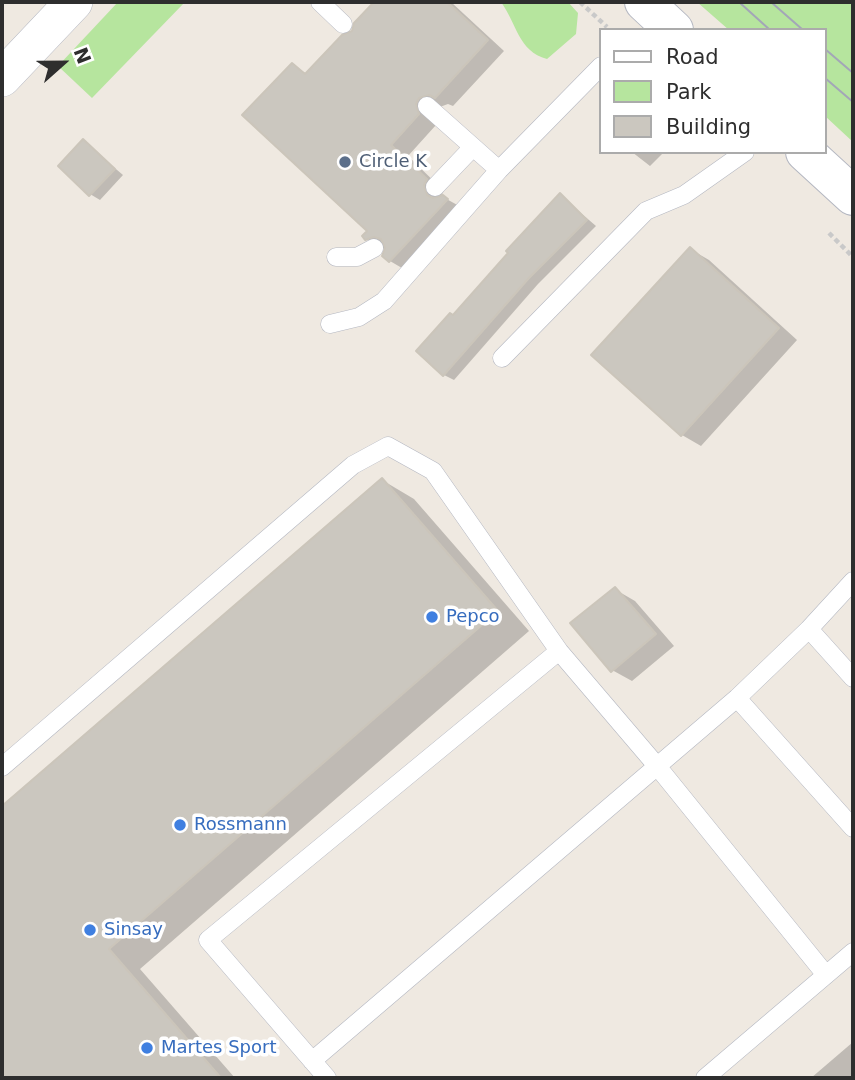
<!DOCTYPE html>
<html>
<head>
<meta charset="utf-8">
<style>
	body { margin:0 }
	#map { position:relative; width:855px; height:1080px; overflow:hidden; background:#efe9e1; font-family:"DejaVu Sans",sans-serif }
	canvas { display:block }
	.frame { position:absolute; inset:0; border:4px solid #2e2e2e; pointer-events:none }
	.legend { position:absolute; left:599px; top:28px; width:228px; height:126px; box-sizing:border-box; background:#fff; border:2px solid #ababab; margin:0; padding:9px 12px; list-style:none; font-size:21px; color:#2e2e2e }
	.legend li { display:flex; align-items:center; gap:14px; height:35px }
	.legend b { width:35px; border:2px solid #ababab }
	.north { position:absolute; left:28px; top:28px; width:70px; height:70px; -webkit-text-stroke:5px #fff; paint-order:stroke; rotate:69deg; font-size:19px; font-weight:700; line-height:28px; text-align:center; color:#2e2e2e }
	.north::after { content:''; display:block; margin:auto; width:24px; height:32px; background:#2e2e2e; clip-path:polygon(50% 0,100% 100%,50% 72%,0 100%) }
</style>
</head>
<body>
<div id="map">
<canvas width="855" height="1080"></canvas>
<div class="frame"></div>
<ul class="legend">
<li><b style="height:9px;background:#fff"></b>Road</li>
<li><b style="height:19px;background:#b6e59e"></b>Park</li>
<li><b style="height:19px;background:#cbc7bf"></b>Building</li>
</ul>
<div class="north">N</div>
</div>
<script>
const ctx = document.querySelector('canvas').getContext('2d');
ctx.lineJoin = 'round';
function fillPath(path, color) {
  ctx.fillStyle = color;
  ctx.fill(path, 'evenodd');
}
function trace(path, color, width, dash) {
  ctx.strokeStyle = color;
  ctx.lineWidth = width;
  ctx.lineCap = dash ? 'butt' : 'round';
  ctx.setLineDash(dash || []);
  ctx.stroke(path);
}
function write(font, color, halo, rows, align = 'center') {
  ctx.font = font + ' "DejaVu Sans",sans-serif';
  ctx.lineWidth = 7;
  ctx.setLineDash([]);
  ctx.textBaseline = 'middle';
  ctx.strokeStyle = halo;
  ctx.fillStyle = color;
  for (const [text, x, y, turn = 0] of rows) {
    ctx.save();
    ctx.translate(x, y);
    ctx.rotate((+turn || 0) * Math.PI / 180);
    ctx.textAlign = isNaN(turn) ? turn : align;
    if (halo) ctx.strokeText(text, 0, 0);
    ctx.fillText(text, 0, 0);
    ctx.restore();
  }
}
const green = new Path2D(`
	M118,2H185L92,98L58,66Z
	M501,2H568L578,13L576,34L547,59C518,51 517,24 501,2Z
	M697,2H853V142L825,116V30H729Z`);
const shadow = new Path2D(`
	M376,2H451L504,51L453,106L448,104L437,108L436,125L408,156L444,191L441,196L461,207L407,271L390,261L386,250L366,238L369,231L292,65L307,74L353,33L356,24Z
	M83,141L123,175L100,200L90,194Z
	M632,152H664L650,166Z
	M561,196L596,226L538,284L454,380L444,375L418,351L453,317Z
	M690,249L709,260L797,340L701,446L682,435Z
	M382,480L414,499L529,631L140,969L235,1078H2V809Z
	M616,590L635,601L674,646L632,681L612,670Z
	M853,1042V1078H811Z`);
const building = new Path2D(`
	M374,2H447L488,40L435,98L429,95L419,98L416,104L419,114L391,145L427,179L424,185L427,195L433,198L443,195L448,199L389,262L382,256L385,248L381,239L374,237L365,240L362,236L367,231L242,115L292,63L305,74L342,35L352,31L354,23Z
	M83,139L115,169L89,196L58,166Z
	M560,193L587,220L528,279L443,376L416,351L450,313L453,315L508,253L506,251Z
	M690,247L779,328L681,436L591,355Z
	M382,478L498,611L109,949L221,1078H2V806Z
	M615,587L656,634L611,672L570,623Z`);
const path = new Path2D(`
	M580,2L607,27
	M829,233L853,257`);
const lane = new Path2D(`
	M320,2L343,24
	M427,106L499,170
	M435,187L473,147
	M336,257H357L374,248
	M330,324L359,317L384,301L499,170L601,66
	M502,358L646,211L684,195L745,152
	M853,581L809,629L853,678
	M737,698L853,828
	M2,767L353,465L388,446L433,471L559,651
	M312,1061L737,698L809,629
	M327,1078L208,940L559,651L657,766L826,975
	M705,1078L853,952`);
const street = new Path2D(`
	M2,78L74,2`);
const secondary = new Path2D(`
	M644,2L674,30
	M805,152L853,196`);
const tram = new Path2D(`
	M739,2L770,30
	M771,2L803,30
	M825,49L853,73
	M825,78L853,102`);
const markers = [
	[345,162,7,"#5c6f8a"],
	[432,617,7,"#3f7fe0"],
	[180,825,7,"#3f7fe0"],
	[90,930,7,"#3f7fe0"],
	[147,1048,7,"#3f7fe0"]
];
const serviceNames = [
	["Circle K",359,162]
];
const shopNames = [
	["Pepco",446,617],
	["Rossmann",194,825],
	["Sinsay",104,930],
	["Martes Sport",161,1048]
];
fillPath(green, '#b6e59e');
fillPath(shadow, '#0003');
fillPath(building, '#cbc7bf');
trace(building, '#cbc5ba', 2);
trace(lane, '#b4b7c1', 19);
trace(street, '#b4b7c1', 38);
trace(secondary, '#b4b7c1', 40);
trace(path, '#c9c9c9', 4.5, [5, 3.5]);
trace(lane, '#fff', 18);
trace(street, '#fff', 37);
trace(secondary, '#fff', 38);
trace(tram, '#a3a6b8', 2);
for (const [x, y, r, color] of markers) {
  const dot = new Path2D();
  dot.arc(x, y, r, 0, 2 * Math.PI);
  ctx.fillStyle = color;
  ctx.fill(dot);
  trace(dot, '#fff', 2.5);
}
write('18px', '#4e5e75', '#fff', serviceNames, 'left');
write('18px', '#366cbe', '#fff', shopNames, 'left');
</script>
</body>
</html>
